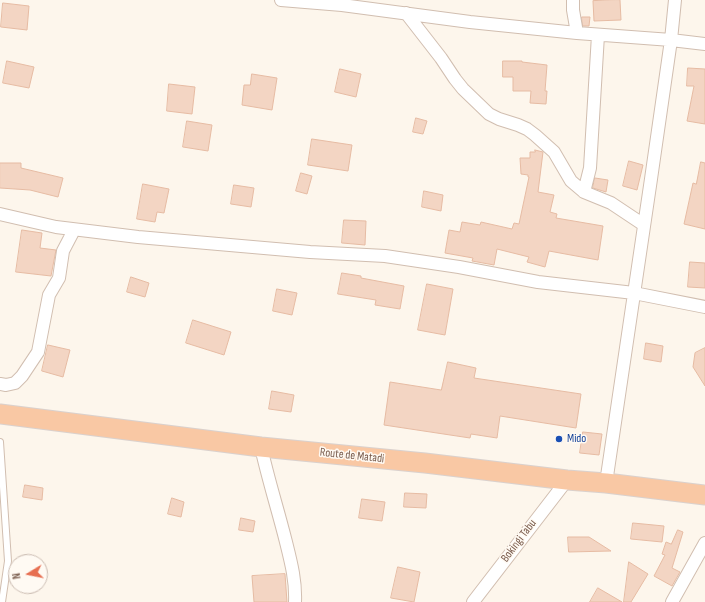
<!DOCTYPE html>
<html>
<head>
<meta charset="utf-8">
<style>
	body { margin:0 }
	#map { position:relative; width:705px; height:602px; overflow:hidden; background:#fdf6ec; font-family:"Sofia Sans Condensed",sans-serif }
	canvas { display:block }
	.north { position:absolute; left:8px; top:554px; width:40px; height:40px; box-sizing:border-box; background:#fffaf3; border:1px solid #cabbb1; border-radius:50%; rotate:260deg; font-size:11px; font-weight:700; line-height:16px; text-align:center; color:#7a5c4d }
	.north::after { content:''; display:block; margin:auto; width:14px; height:18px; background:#e76f51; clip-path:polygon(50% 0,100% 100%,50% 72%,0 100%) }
</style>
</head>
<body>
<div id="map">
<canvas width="705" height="602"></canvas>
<div class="north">N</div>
</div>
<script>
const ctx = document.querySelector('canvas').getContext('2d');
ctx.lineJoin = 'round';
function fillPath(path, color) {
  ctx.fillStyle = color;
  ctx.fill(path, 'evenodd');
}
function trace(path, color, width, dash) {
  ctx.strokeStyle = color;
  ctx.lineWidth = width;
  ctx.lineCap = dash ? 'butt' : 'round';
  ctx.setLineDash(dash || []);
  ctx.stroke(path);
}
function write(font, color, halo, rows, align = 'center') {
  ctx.font = font + ' "Sofia Sans Condensed",sans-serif';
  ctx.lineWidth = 3;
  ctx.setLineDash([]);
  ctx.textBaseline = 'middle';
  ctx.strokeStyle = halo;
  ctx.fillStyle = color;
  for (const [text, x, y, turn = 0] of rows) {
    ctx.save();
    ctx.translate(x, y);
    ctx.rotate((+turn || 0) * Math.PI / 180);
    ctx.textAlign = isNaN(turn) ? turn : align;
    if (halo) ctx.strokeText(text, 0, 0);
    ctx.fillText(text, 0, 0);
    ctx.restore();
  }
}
const building = new Path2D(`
	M620,0L621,20L594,21L593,1Z
	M3,3L29,6L27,30L1,27Z
	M582,17H590L589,26H583Z
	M7,61L34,67L29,88L3,83Z
	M503,61H522V62L547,65L545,91H547L546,104L530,103L531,91H513V77H503Z
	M688,68L705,69V124L687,121L694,86H687Z
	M340,69L361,74L356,97L335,92Z
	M252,74L277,78L272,110L242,105L244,85H250Z
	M169,84L195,87L192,114L167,111Z
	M416,118L427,121L423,134L413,132Z
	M187,121L212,125L208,151L183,147Z
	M312,139L352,145L348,171L308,165Z
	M535,150L543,152L538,192L554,195L550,212L557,214L556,218L603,226L598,260L549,251L545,267L527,262L529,257L497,249L494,265L472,261L473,258L445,253L449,230L460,232L462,222L480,225L481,222L512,229L514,223L519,224L529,177H528V175L521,174L520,158H530V152H535Z
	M629,161L643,165L637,190L623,186Z
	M701,162L705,163V229L684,224L693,183L696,184Z
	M0,163H21V168L63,178L58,197L30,190L0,188Z
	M301,173L312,176L307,194L296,191Z
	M595,178L608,180L606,192L593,188Z
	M143,184L169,189L164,213L157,212L155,222L137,219Z
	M234,185L254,188L251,207L231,204Z
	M424,191L443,195L441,211L422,207Z
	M344,220L366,221L365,245L342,243Z
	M22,230L42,233L40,248L56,250L51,276L16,272Z
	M690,262L705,263V288L688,287Z
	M342,273L361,276V278L404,286L400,309L375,305L376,300L338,294Z
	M131,277L149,283L145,297L127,292Z
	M427,284L453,289L445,335L418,330Z
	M277,289L297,293L292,315L273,311Z
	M193,320L231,332L224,355L186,343Z
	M646,343L663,346L661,362L644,359Z
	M48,345L70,350L63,377L42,371Z
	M705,348V386L693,367L695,353Z
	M448,362L476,368L474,378L581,394L576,428L500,416L497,438L471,434L470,438L384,425L390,382L441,390Z
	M272,391L294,395L291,412L269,409Z
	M583,432L602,434L599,455L580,453Z
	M25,485L43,488L42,500L23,497Z
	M405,493L427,494L426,508L404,507Z
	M172,498L184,502L181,517L168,514Z
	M362,499L385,502L382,521L359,518Z
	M241,518L255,521L253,532L239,530Z
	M633,523L664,526L662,542L631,539Z
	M678,530L683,532L672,568L680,572L672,586L654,576L665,555L662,554L666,542L671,544Z
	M568,537H589L611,551L569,552Z
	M629,562L648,574L631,602H624Z
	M398,567L420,572L414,602L391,598Z
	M285,574L287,602H254L252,576Z
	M598,588L622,602H590Z`);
const service = new Path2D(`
	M0,442L8,561L2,602`);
const minor = new Path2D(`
	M281,0L342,5L470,22L577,33L671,40L705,44
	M573,0V10L577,33
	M406,13L441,58L455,79L463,89L489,114L499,119L518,125L527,129L535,135L554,152L571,181L584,192
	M598,35L590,168L584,192L611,203L644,225
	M0,214L56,227L138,237L310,252L385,256L459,267L538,282L634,293L705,307
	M0,384L6,385L15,383L22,376L38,352L49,295L59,278L63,251L74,230
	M261,447C268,479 278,510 286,542C291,562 296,581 295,602
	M606,483L651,179L671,40L675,0
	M473,602L567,480
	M672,602L705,543`);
const trunk = new Path2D(`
	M0,414L261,447L425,463L567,480L606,483L705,495`);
const markers = [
	[559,439,4,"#1a4fb4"]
];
const transitNames = [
	["Mido",567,439]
];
const streetNames = [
	["Route de Matadi",352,456,6],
	["Bokingi Tabu",519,541,-53]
];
fillPath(building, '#f3d5c3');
trace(building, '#e6bba3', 1);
trace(service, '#d1beb0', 8);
trace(minor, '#d1beb0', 14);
trace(trunk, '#dad1cd', 21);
trace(service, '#fff', 6);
trace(minor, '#fff', 12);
trace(trunk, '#f9c8a4', 19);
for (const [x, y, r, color] of markers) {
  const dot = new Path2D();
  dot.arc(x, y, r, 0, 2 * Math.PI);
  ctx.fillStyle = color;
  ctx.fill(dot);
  trace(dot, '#fffaf3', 1.5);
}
write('12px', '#164399', '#fffaf3', transitNames, 'left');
write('12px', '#7a5c4d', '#fffaf3', streetNames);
</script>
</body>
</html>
